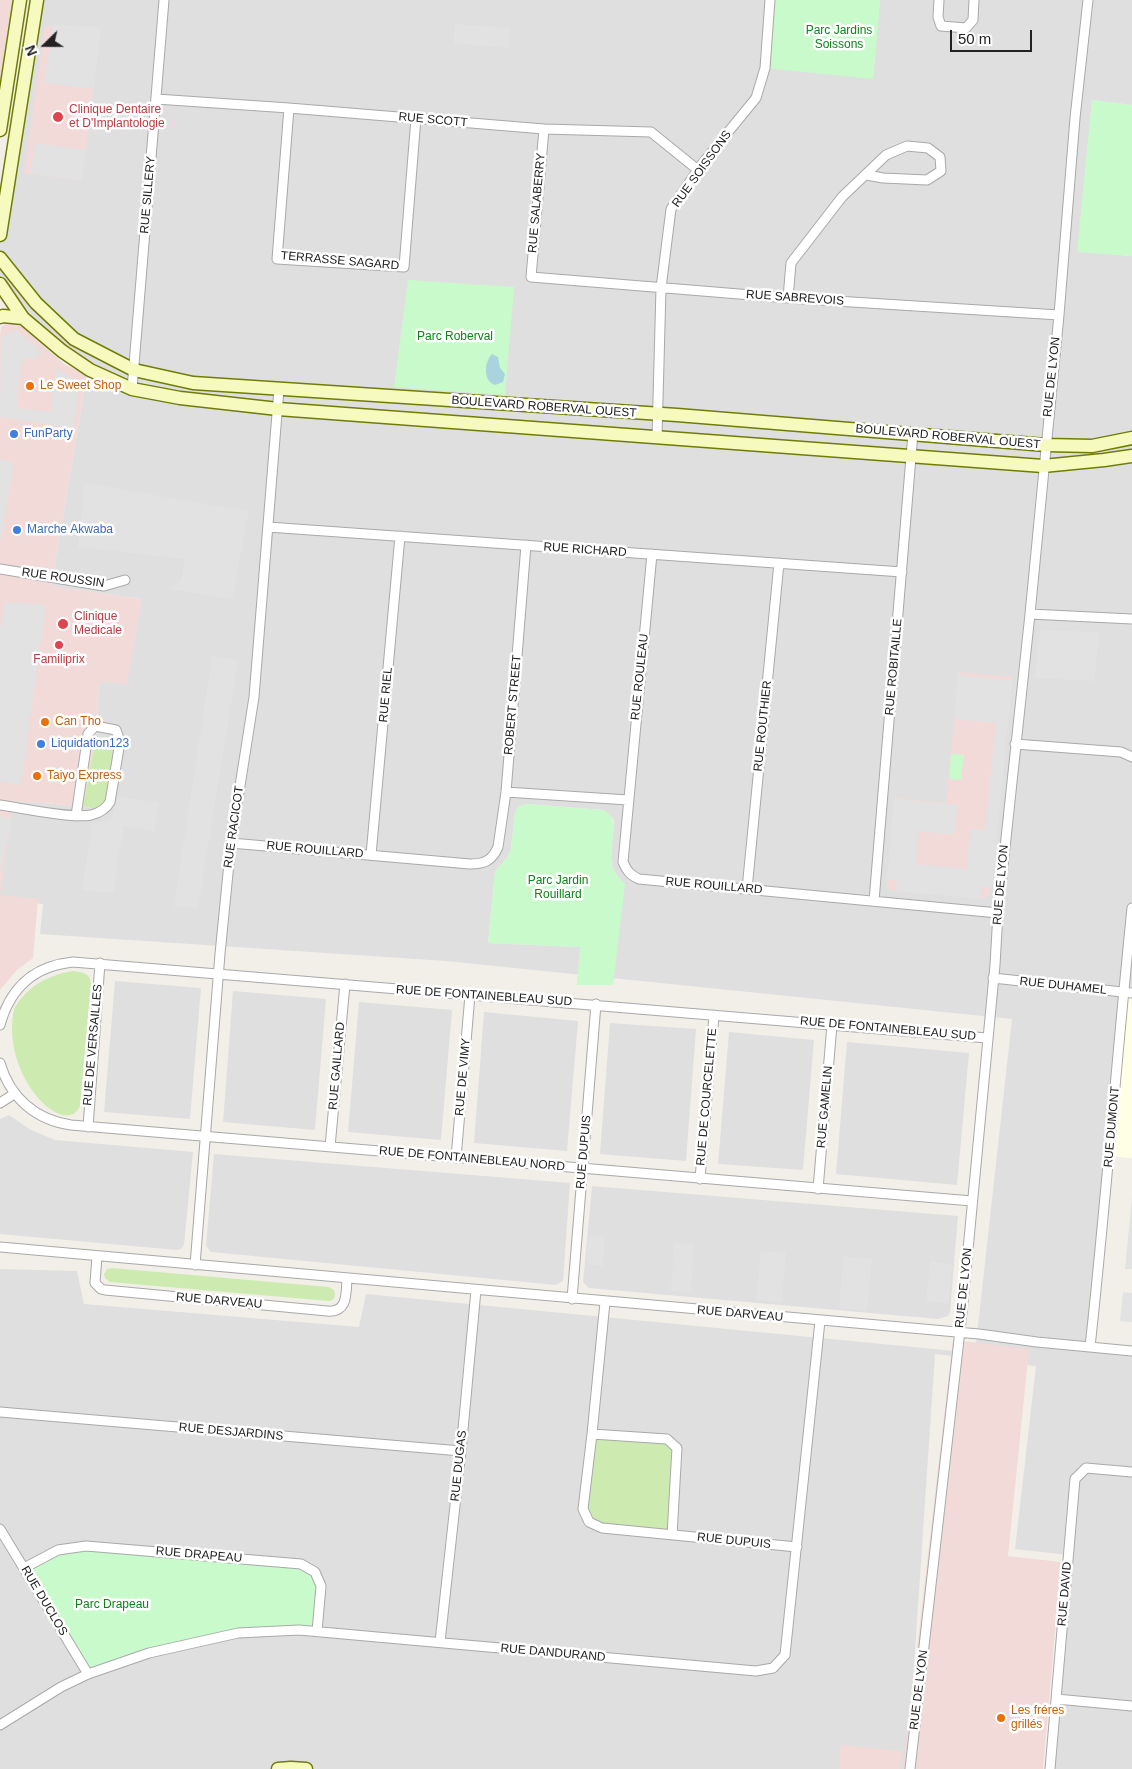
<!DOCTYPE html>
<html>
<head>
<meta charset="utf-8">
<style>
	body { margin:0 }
	#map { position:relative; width:1132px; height:1769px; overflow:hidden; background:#f2efe9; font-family:Arial,sans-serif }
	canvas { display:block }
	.north { position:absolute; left:20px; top:20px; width:50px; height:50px; -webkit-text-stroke:4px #fff; paint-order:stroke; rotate:248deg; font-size:14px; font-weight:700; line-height:20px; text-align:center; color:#222 }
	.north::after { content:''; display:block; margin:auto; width:18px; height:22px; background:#222; clip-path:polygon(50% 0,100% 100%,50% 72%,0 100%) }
	.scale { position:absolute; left:950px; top:30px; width:82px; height:22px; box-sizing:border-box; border:2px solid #222; border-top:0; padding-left:6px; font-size:15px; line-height:18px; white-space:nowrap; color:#222; -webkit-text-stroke:4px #fff; paint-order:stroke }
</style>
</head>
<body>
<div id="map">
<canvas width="1132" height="1769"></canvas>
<div class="north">N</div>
<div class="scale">50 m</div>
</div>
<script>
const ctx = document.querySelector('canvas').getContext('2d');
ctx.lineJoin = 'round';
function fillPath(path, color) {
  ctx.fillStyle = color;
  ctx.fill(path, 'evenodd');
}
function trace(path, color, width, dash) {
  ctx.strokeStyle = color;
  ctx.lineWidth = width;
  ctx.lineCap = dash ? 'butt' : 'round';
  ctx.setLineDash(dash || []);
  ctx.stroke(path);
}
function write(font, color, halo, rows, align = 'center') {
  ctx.font = font + ' Arial,sans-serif';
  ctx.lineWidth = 5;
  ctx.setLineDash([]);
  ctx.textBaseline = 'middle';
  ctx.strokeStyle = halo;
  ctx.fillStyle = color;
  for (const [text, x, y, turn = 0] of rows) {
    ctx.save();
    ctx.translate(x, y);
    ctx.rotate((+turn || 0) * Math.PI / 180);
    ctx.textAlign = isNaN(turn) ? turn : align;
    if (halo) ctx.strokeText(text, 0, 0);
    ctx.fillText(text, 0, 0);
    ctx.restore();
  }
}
const residential = new Path2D(`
	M37,0H770L873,78L880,0H1132V105L1092,100L1078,251L1132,256V993L1090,1346L1132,1351V1769H1050L1068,1555L1015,1549L1036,1366L935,1354L907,1769H0V1269L77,1271L84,1304L359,1327L366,1294L975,1353L1012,1019L446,961L40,934L43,904L0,899V816L14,801L83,806L98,810L109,739L96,737L99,681L142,599L51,586L87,375L23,318L0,284V236ZM526,804L604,810L614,820L611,858L613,869L618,877L625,885L580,947L488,943L495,871L506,859L511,849L515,813L518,807Z
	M115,981L201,988L190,1119L104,1112Z
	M233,991L326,999L315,1130L223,1122Z
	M359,1002L452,1010L441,1140L348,1132Z
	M484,1012L578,1021L567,1151L474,1143Z
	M610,1023L696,1029L686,1161L600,1154Z
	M729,1032L814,1040L803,1170L718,1164Z
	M847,1042L969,1053L957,1185L836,1174Z
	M9,1115L31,1130L55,1140L193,1152L184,1245L181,1249L177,1250L0,1234V1119Z
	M214,1154L570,1183L563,1281L556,1285L211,1252L206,1246Z
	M592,1186L958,1216L950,1312L948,1316L938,1319L589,1288L583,1282Z`);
const commercial = new Path2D(`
	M0,0H13L0,94Z
	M45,26L101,28L82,181L24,173Z
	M7,322H12L19,324L64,364L87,375L51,586L142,599L127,684L99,682L96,737L83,806L14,801L0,895L38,899L33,958L17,970L0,990V337L1,327Z
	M959,672L1011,677L1012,681L990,895L981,899L891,890L887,886V879L894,798L946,803Z
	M953,1340L1029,1349L1008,1556L1061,1562L1043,1769H903Z
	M841,1745L902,1751L900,1769H839Z`);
const education = new Path2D(`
	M1123,992L1132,993V1158L1110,1156Z`);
const grass = new Path2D(`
	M96,737L109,739L113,746L107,804L98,810L83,806Z
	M73,971C82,972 90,973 91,983L80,1106C65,1140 0,1076 14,1009C27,986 48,975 73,971Z
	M112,1268L329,1287L334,1290C336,1296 335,1300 329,1301L110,1282L105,1278L104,1274L107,1269Z
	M592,1434L667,1439L677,1448L672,1535L589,1522L583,1509Z`);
const park = new Path2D(`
	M770,0H880L873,79L765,68Z
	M1092,100L1132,105V256L1077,252Z
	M408,280L514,287L505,395L394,387Z
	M951,754L964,755L961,780L949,779Z
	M526,804L604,810C623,820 606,851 613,869C616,875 621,880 625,884L613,985H577L580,947L488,943L495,871L506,859L511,849L515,813L518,807Z
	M86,1546L301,1564L315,1572L321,1586L317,1631L238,1633L88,1674L24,1568L58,1550Z`);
const parking = new Path2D(`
	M53,24L101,28L94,89L44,83Z
	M455,24L510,28L509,48L454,43Z
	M35,143L86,150L82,181L30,173Z
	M16,330L42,351L35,360L27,358L21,363L17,408L51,412L56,368L80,384L73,428L0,417L1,337Z
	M0,460L14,462L0,543Z
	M84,483L249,511L232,599L167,589L181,581L185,559L78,547Z
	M5,602L46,605L21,785L0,782V629Z
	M1040,630L1100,632L1094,681L1035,678Z
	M212,656L238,661L198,908L174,906Z
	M958,675L1012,681L992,888L982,887L981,899L896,891L897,881L887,879L894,799L958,805L954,835L919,831L916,864L967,869L970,829L985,830L996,723L954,719Z
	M117,797L159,802L154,831L123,826L114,893L82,890L92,824L111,820Z
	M0,816L12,818L0,874Z
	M1132,1198V1269H1125Z
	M588,1235L605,1236L603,1266L586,1264Z
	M674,1243L694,1244L691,1292L671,1291Z
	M761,1251L786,1253L782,1303L756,1300Z
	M843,1256L872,1259L867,1311L839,1308Z
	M930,1261L952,1264L949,1304L926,1301Z
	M1123,1292L1132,1293V1322L1120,1321Z`);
const water = new Path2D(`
	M492,354L498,357L500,368L505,374L503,382L495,385C483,381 484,362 492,354Z`);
const street = new Path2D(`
	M939,0L938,17L941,26L966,28L973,20L974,0
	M156,99L289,108L544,129L651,132L698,170
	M289,108L277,259L404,267L416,118
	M544,129L531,277L788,298L1059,315
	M788,298L791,263L842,197L886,155L907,146L928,148L940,157L941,171L927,180L883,178L867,175
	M132,389L164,0
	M657,437L661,288L671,209L702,164L756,98L765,68L770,0
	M268,527L902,572
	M652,554L623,862C627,871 630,875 639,879L998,913
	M0,569L104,586L125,580
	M1030,614L1132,619
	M1015,744L1121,752L1132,757
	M506,792L628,800
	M0,805C22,808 72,819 91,815C99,813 106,809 110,802L120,742L116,730L95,726L88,734L76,816
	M231,843L470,864C484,864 492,861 498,847L506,792L526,545
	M371,855L400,536
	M747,889L779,563
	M874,901L913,433
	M993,978L1132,993
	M0,1025C10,988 34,966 73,962L987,1038
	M0,1063C10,1098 36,1120 71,1125L972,1201
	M0,1103L14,1094
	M88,1127L100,963
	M330,1147L345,984
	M456,1158L470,995
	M700,1179L714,1015
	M818,1189L832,1025
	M0,1247L979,1334L1037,1342L1132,1351
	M97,1256L95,1283L101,1289L105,1290L327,1311C348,1313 346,1294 347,1278
	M195,1265L220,954L231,843L254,697L279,389
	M572,1299L596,1004
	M605,1302L592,1434L583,1509L589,1522L602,1528L797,1547
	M1090,1347C1106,1201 1117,1054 1132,908
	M0,1412L461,1451
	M592,1434L667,1439L677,1448L672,1535
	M0,1529L88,1674
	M24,1568L58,1550L86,1546L301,1564L315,1572L321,1586L317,1631
	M440,1642L461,1451L476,1290
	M1056,1699L1132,1706
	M0,1725L61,1687L88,1674L149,1653L238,1633L299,1630L756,1671L773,1668L785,1655L820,1321
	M910,1769L962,1313L995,965L998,913L1030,614L1059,315L1075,118L1088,0
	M1050,1769L1075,1479L1086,1468L1132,1472`);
const secondary = new Path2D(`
	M0,130L20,0
	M0,235L37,0
	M0,258L36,303L74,339L134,370L193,383L677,415L1046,445L1092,446L1132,438
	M0,284L23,318L62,351L90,370L132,389L180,398L278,409L1043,466L1104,460L1132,456
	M0,317L3,316L23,318
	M278,1769L291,1768L306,1769`);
const markers = [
	[58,117,6,"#e0444e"],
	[30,386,5,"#e8710a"],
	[14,434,5,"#3f7fe0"],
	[17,530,5,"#3f7fe0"],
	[63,624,6,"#e0444e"],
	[59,645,5,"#e0444e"],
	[45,722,5,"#e8710a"],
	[41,744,5,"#3f7fe0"],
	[37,776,5,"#e8710a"],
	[1001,1718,5,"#e8710a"]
];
const parkNames = [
	["Parc Jardins",839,31],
	["Soissons",839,45],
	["Parc Roberval",455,337],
	["Parc Jardin",558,881],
	["Rouillard",558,895],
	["Parc Drapeau",112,1605]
];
const healthNames = [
	["Clinique Dentaire",69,110],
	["et D'Implantologie",69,124],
	["Clinique",74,617],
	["Medicale",74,631],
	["Familiprix",59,660,"center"]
];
const streetNames = [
	["RUE SCOTT",433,120,5],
	["RUE SOISSONS",702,169,-54],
	["RUE SILLERY",148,195,-85],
	["RUE SALABERRY",537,203,-85],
	["TERRASSE SAGARD",340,261,5],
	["RUE SABREVOIS",795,298,4],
	["RUE DE LYON",1052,377,-84],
	["BOULEVARD ROBERVAL OUEST",544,407,4],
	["BOULEVARD ROBERVAL OUEST",948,437,5],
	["RUE RICHARD",585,550,4],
	["RUE ROUSSIN",63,578,8],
	["RUE ROBITAILLE",894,667,-85],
	["RUE ROULEAU",640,677,-84],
	["RUE RIEL",386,695,-85],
	["ROBERT STREET",513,705,-85],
	["RUE ROUTHIER",763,726,-84],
	["RUE RACICOT",234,827,-82],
	["RUE ROUILLARD",315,850,5],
	["RUE DE LYON",1001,885,-85],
	["RUE ROUILLARD",714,886,5],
	["RUE DUHAMEL",1063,986,6],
	["RUE DE FONTAINEBLEAU SUD",484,996,4],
	["RUE DE FONTAINEBLEAU SUD",888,1029,5],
	["RUE DE VERSAILLES",93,1045,-85],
	["RUE GAILLARD",337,1066,-85],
	["RUE DE VIMY",463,1077,-85],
	["RUE DE COURCELETTE",707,1097,-85],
	["RUE GAMELIN",825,1107,-85],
	["RUE DUMONT",1112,1127,-85],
	["RUE DUPUIS",584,1152,-85],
	["RUE DE FONTAINEBLEAU NORD",472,1159,5],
	["RUE DE LYON",964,1288,-84],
	["RUE DARVEAU",219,1301,5],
	["RUE DARVEAU",740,1314,5],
	["RUE DESJARDINS",231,1432,5],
	["RUE DUGAS",459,1466,-84],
	["RUE DUPUIS",734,1541,6],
	["RUE DRAPEAU",199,1555,5],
	["RUE DAVID",1065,1594,-85],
	["RUE DUCLOS",44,1601,59],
	["RUE DANDURAND",553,1653,5],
	["RUE DE LYON",919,1690,-83]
];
const foodNames = [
	["Le Sweet Shop",40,386],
	["Can Tho",55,722],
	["Taiyo Express",47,776],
	["Les fréres",1011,1711],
	["grillés",1011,1725]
];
const shopNames = [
	["FunParty",24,434],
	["Marche Akwaba",27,530],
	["Liquidation123",51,744]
];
fillPath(residential, '#e0dfdf');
fillPath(commercial, '#f2dad9');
fillPath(education, '#ffffe5');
fillPath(grass, '#cdebb0');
fillPath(park, '#c8facc');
fillPath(parking, '#e2e2e2');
fillPath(water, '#aad3df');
trace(street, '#a9a9a9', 11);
trace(secondary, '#707d05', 15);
trace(street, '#fff', 9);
trace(secondary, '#f7fabf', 12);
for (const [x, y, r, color] of markers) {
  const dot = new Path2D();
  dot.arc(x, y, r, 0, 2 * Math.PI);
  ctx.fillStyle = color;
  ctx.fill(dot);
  trace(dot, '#fff', 2);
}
write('12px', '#0c8416', '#fff', parkNames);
write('12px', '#be3a42', '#fff', healthNames, 'left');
write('12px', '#222', '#fff', streetNames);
write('12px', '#c56008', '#fff', foodNames, 'left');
write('12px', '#366cbe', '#fff', shopNames, 'left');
</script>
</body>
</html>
